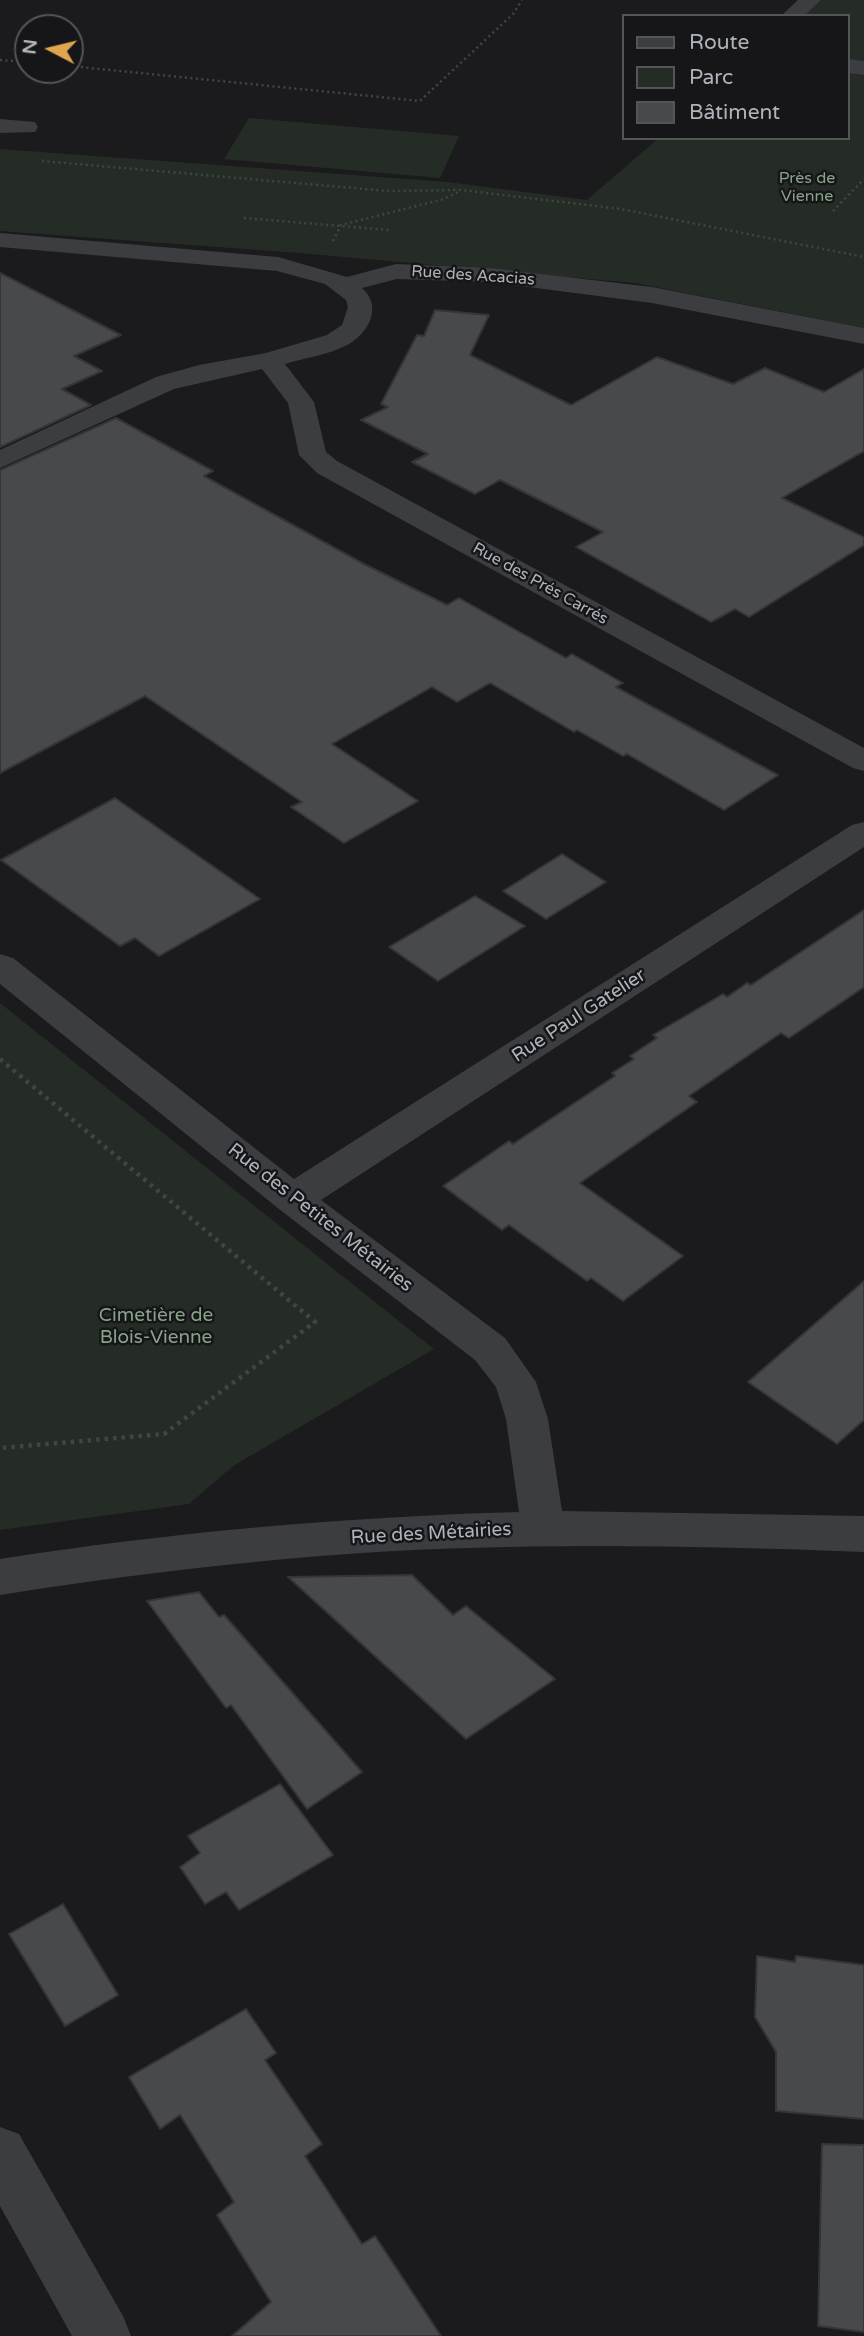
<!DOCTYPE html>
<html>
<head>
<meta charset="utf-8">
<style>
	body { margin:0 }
	#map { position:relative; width:864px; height:2336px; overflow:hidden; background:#1b1b1d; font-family:"Varela Round",sans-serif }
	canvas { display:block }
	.legend { position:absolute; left:622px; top:14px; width:228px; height:126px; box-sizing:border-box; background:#161618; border:2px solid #535559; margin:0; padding:9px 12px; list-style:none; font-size:21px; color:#afb3bb }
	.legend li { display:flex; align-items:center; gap:14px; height:35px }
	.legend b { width:35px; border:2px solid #535559 }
	.north { position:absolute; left:14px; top:14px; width:70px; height:70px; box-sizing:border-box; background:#161618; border:2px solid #535559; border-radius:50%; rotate:277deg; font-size:19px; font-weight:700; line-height:28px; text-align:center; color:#afb3bb }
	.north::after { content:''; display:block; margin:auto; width:24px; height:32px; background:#e0a54f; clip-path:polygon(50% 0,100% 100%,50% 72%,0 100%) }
</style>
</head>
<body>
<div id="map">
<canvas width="864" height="2336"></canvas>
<ul class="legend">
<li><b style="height:9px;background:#3c3d41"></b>Route</li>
<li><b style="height:19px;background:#252c25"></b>Parc</li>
<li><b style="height:19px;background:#48494c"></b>Bâtiment</li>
</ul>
<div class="north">N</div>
</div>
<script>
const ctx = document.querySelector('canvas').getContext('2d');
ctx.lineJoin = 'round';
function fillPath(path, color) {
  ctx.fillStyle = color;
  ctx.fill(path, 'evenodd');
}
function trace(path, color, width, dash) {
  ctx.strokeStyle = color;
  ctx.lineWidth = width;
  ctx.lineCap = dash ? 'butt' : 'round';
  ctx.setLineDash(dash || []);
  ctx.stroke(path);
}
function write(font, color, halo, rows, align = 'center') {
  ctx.font = font + ' "Varela Round",sans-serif';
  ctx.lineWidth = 5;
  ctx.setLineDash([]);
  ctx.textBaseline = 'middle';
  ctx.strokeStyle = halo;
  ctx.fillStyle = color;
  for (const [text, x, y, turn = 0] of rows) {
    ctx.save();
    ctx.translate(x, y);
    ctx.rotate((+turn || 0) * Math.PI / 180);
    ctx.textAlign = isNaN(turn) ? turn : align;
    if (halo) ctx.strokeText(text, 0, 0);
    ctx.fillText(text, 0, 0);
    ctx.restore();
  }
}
const green = new Path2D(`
	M821,0H864V328L635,283L299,253L0,231V149L448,182L587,200L659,138H848V16H802Z
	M249,118L459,136L440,178L224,159Z
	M0,1003L434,1349L233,1466L189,1504L0,1530Z`);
const building = new Path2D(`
	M0,273L121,335L74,356L102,371L62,389L91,405L0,447Z
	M435,310L489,315L470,355L571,405L657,357L733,384L765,368L824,392L864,369V451L782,498L864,537V545L749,617L735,609L711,622L576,547L603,532L500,480L475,494L412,462L428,454L361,420L388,407L381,404L417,335L424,336Z
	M116,418L213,471L204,476L364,564L447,605L459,598L566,658L572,654L623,683L616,687L778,775L724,810L627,754L623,756L577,730L574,732L490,683L457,702L432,687L332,744L418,801L344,843L291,807L302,802L145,696L0,773V470Z
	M115,798L260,899L159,956L135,938L120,946L1,860Z
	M562,854L606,882L546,919L503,891Z
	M475,896L525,926L438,981L389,947Z
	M864,910V987L789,1038L781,1033L689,1096L697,1102L580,1183L683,1256L623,1301L591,1278L587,1281L509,1225L502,1230L443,1186L509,1141L513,1144L615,1076L612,1073L634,1059L630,1056L657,1038L653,1035L723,994L727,997L747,983L751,985Z
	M864,1281V1420L837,1444L748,1382Z
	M412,1575L453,1615L466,1606L555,1679L466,1739L288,1577Z
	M199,1592L219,1617L224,1615L362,1772L307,1809L231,1705L226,1708L147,1601Z
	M280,1784L333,1855L239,1910L226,1892L205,1904L180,1867L200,1853L188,1836Z
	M63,1904L118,1995L65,2026L9,1934Z
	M757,1956L795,1962L796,1956L864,1965V2119L776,2111V2052L755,2017Z
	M246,2009L276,2053L265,2060L322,2144L305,2156L362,2244L375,2236L441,2336H232L271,2302L217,2215L234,2202L180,2115L160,2129L129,2077Z
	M822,2144L864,2145V2332L818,2326Z`);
const pathFar1 = new Path2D(`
	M0,60L28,62
	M70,66L420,101L513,14L522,0
	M42,161L388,191L461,190L621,209L864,257
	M833,211L864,179
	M244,218L389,230
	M333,241L341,225L444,199L460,191`);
const path = new Path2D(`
	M0,1059L315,1322L164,1434L0,1448`);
const minor = new Path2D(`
	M798,0H821L804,16H781Z
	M848,59L864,61V75L848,73Z
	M0,119L35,122L38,127L35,132L0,133Z
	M0,233L278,257L347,277L396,264L490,268L652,287L864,328V344L652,303L490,282L397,279L362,288C384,307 367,336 345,346C328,355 304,358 285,364L314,402L326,452L337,461L864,748V771L853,768L317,473L299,455L288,403L262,369L174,389L0,468V450L156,377L199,365L266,353L327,335L342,325L348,307L346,300L325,284L277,271L0,247Z
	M864,822V847L321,1200L505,1338L536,1382L548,1419L562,1511L864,1516V1552C683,1545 501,1542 320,1556C213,1565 106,1578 0,1595V1559C172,1532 344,1517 519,1512L506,1419L496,1387L475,1360L279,1209L0,984V954L13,958L294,1179L852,825Z
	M0,2127L19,2134L123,2316L131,2336H72L0,2206Z`);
const farParknames = [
	["Près de",807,179],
	["Vienne",807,197]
];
const farStreetnames = [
	["Rue des Acacias",473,276,4],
	["Rue des Prés Carrés",540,584,29]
];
const streetNames = [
	["Rue Paul Gatelier",579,1016,-33],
	["Rue des Petites Métairies",320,1218,38],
	["Rue des Métairies",431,1534,-3]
];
const parkNames = [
	["Cimetière de",156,1316],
	["Blois-Vienne",156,1338]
];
fillPath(green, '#252c25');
fillPath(building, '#48494c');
trace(building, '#353538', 2);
trace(pathFar1, '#424448', 2.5, [2, 3.5]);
trace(path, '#424448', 4.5, [3.5, 5]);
fillPath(minor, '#3c3d41');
write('16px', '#88a388', '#161618', farParknames);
write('16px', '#afb3bb', '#161618', farStreetnames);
write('19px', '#afb3bb', '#161618', streetNames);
write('19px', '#88a388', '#161618', parkNames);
</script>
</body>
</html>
